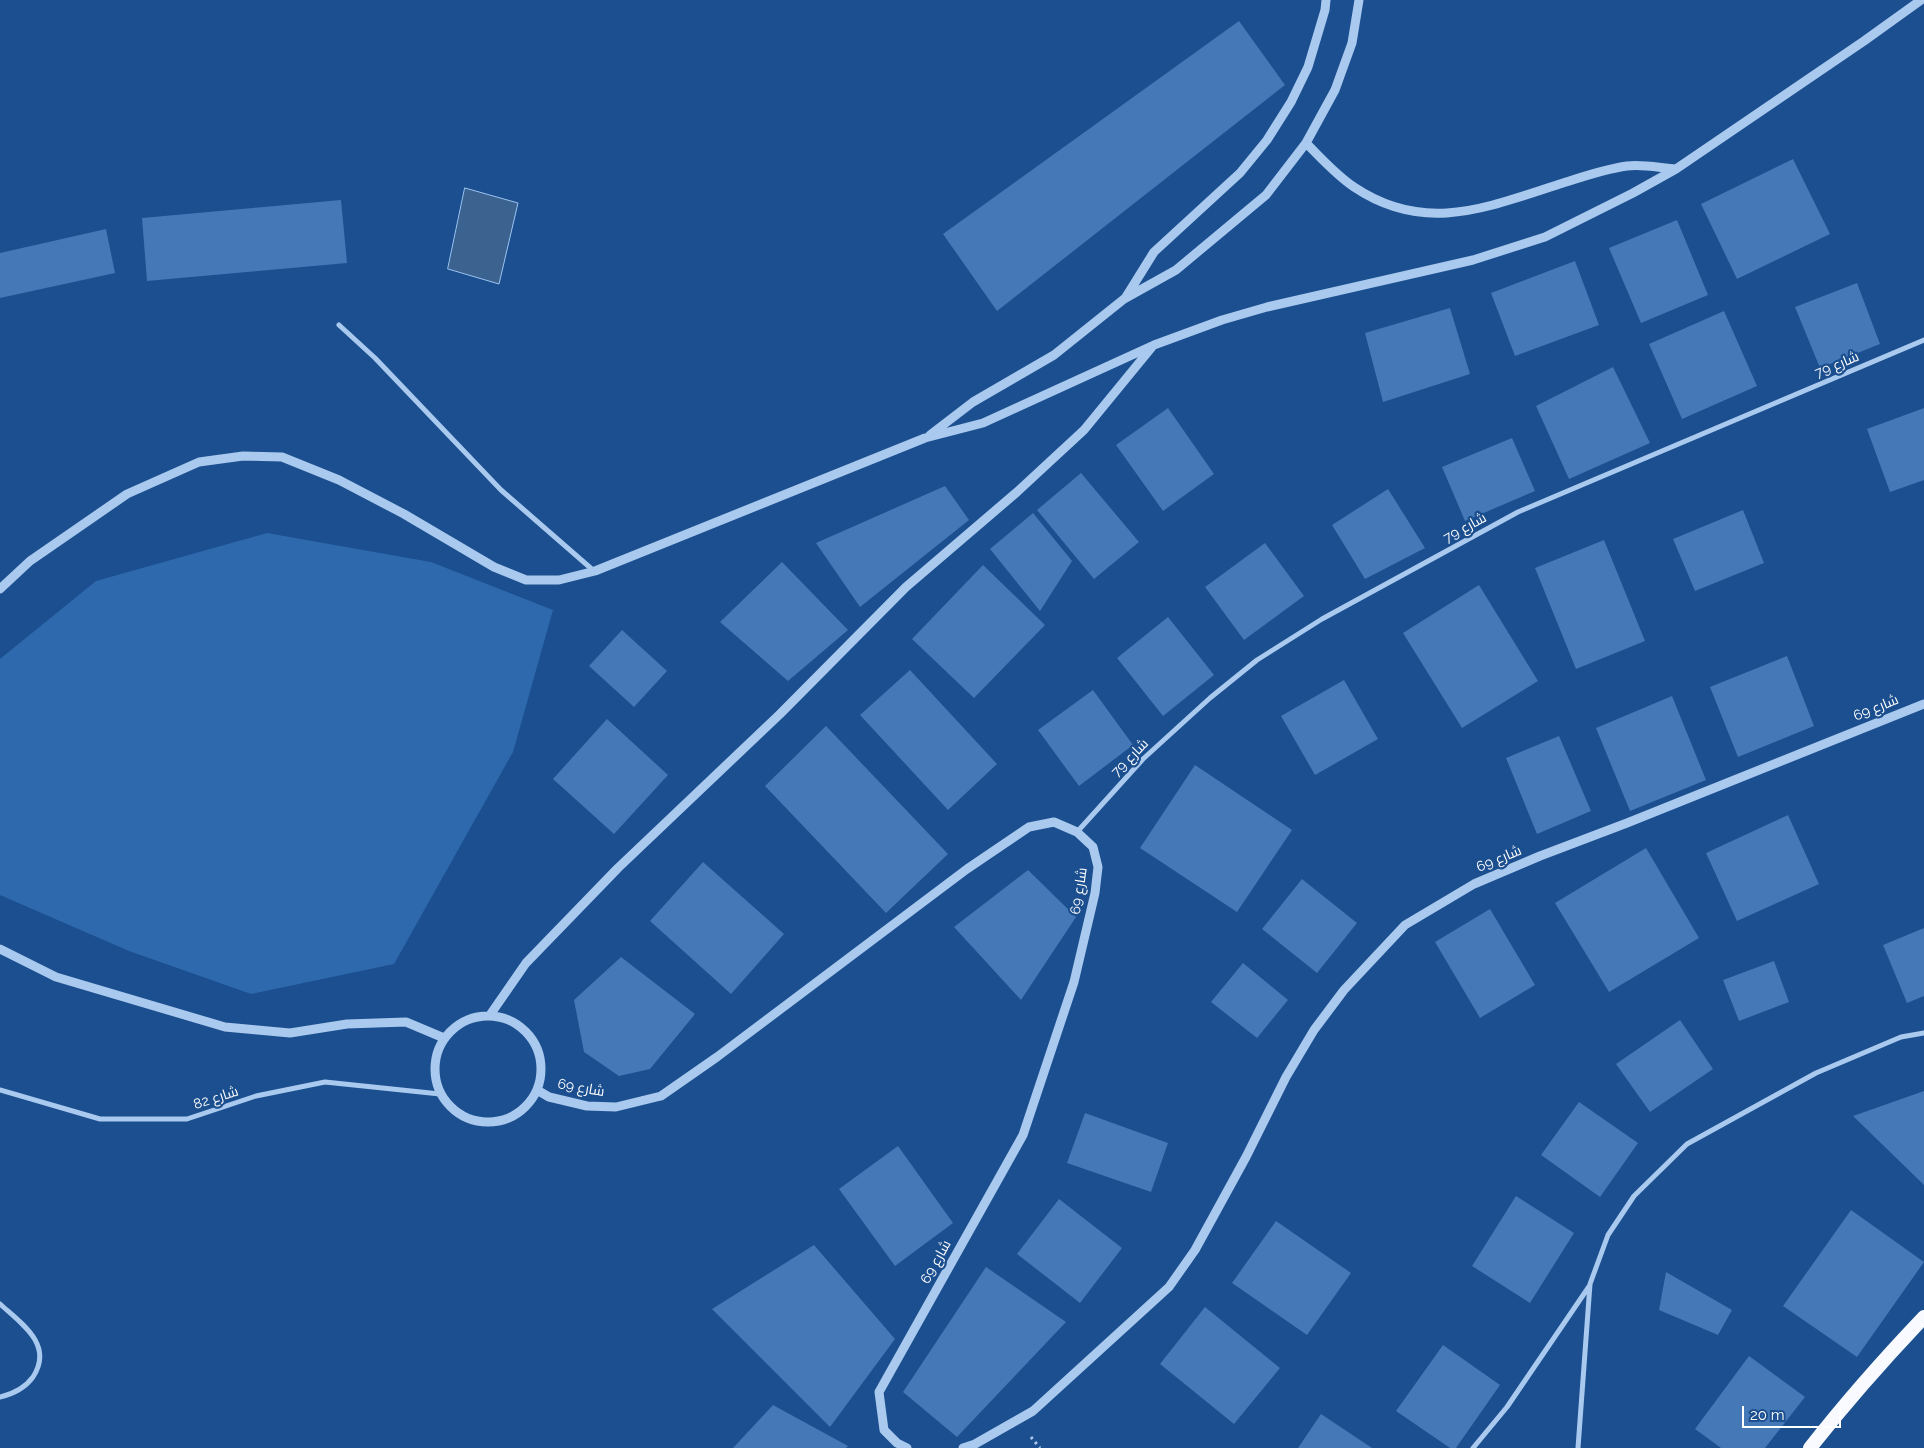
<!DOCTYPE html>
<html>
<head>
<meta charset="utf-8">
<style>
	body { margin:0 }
	#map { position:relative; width:1924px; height:1448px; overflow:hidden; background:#1b4f8f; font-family:Raleway,sans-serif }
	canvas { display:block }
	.scale { position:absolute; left:1742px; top:1406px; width:99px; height:22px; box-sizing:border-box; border:2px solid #fff; border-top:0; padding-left:6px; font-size:15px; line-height:18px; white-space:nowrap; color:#fff; -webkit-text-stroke:4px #1b4f8f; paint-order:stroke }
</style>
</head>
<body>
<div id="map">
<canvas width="1924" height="1448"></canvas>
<div class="scale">20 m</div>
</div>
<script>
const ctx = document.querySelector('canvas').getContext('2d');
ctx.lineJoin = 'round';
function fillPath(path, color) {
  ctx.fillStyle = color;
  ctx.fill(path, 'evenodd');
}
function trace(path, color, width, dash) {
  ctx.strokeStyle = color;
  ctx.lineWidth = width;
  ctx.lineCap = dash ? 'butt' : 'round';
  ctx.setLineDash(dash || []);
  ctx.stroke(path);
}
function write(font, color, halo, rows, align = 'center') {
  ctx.font = font + ' Raleway,Cairo,sans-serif';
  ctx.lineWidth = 4.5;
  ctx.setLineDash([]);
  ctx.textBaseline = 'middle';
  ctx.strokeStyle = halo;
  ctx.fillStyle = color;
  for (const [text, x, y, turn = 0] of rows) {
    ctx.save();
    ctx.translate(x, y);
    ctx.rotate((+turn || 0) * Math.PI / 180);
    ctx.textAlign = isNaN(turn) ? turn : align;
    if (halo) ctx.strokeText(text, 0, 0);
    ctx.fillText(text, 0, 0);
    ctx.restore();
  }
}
const green = new Path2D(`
	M267,533L431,562L553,610L513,752L394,964L251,994L129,951L0,895V659L96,581Z`);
const water = new Path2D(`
	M465,188L518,203L499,284L448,269Z`);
const building = new Path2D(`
	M1239,21L1285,85L997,311L943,234Z
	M1793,159L1830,234L1737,279L1701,204Z
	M341,200L347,263L147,281L142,218Z
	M1677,220L1708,295L1641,323L1609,248Z
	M106,229L115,273L0,298V253Z
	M1575,261L1599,325L1515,356L1491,293Z
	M1857,283L1880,344L1820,368L1795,307Z
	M1450,308L1470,374L1383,402L1365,333Z
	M1724,311L1757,386L1682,419L1649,344Z
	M1613,367L1650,443L1569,479L1536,406Z
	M1168,408L1214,474L1163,511L1116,445Z
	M1924,408V480L1890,492L1867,429Z
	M1512,438L1535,491L1465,521L1442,467Z
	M1081,473L1139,542L1094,579L1037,510Z
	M945,486L969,520L860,607L816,543Z
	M1388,489L1425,548L1365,579L1332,525Z
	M1743,510L1764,563L1695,591L1673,539Z
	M1033,513L1072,561L1040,611L990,549Z
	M1604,540L1645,641L1576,669L1535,568Z
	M1265,543L1304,596L1244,640L1205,587Z
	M782,562L848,630L788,681L720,622Z
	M983,565L1045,625L974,698L912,639Z
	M1479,585L1538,681L1462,728L1403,633Z
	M1168,617L1214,675L1163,716L1117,658Z
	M622,630L667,671L634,707L589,666Z
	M1787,656L1814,726L1738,757L1710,687Z
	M910,670L997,764L948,810L860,715Z
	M1344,680L1378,739L1315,775L1281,716Z
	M1093,690L1133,745L1079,786L1038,730Z
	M1672,696L1706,780L1630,811L1596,728Z
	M607,719L668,775L614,834L553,779Z
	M826,726L948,854L886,913L765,786Z
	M1559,736L1591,811L1537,834L1506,758Z
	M1195,765L1292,830L1237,912L1140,848Z
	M1788,815L1819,884L1737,921L1706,853Z
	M1646,848L1699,938L1609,992L1555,903Z
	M703,862L784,934L731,994L650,921Z
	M1028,870L1076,917L1021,1000L954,927Z
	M1302,879L1357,923L1317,973L1262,929Z
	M1490,909L1535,985L1480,1018L1435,942Z
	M1924,928V996L1907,1003L1883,945Z
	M621,957L695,1014L650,1069L619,1076L584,1052L574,1000Z
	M1774,961L1789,1002L1739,1021L1723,980Z
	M1243,963L1288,1000L1257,1038L1211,1002Z
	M1680,1020L1713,1069L1650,1112L1616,1064Z
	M1924,1091V1185L1853,1116Z
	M1579,1102L1638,1143L1600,1197L1541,1155Z
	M1085,1113L1168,1143L1151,1192L1067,1163Z
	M898,1146L953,1223L895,1266L839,1189Z
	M1516,1196L1574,1233L1530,1303L1472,1266Z
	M1059,1199L1122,1248L1080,1303L1017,1254Z
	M1851,1210L1924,1262L1857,1357L1783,1306Z
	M1276,1221L1351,1273L1307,1335L1232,1283Z
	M814,1245L895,1339L830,1427L712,1309Z
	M986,1267L1066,1322L957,1437L903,1392Z
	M1666,1272L1732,1310L1718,1335L1659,1310Z
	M1205,1307L1280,1368L1234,1424L1160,1364Z
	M1443,1345L1500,1385L1456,1448H1450L1396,1411Z
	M1749,1356L1805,1397L1765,1448H1721L1695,1429Z
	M773,1405L848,1446L846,1448H733Z
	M1321,1414L1372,1448H1298Z`);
const path = new Path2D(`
	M1031,1437L1040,1448`);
const minor = new Path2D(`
	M339,325L375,358L501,490L594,571
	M1077,832L1143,759L1210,698L1257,660L1322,619L1518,512L1924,340
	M0,1090L100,1119H187L256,1096L325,1082L440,1094
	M0,1304C22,1324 54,1345 33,1377C25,1388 13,1394 0,1397
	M1473,1448L1507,1407L1590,1285
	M1578,1448L1590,1284L1608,1235L1634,1196L1687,1144L1816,1073L1901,1037L1924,1033`);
const tertiary = new Path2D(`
	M1306,143C1321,158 1336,175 1354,187C1424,234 1485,208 1557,185C1579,178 1604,169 1627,166C1642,164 1661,168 1676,169
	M1126,297L1154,252L1240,173L1267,140L1291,102L1308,67L1325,10L1326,0
	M930,435L973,402L1054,355L1124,299L1176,270L1266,195L1306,143L1335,90L1352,43L1359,0
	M0,589L30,561L127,494L199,462L243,456L282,457L339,480L404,514L494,567L526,580H559L595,571L925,438L983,423L1154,345L1222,320L1267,307L1473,260L1545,237L1633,193L1676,169L1864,41L1921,0
	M0,949L56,977L225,1027L290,1033L347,1024L406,1022L444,1038
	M490,1015L526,963L618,868L780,714L906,587L1017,492L1084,430L1152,347
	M435 1069a53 53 0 1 1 106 0a53 53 0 1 1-106 0Z
	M537,1090L549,1097L587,1106L616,1107L661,1096L717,1057L967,869L1029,827L1054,822L1077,832L1093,847L1098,867L1095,893L1074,982L1023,1135L879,1392L884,1430L897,1443L907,1448
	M963,1448L975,1444L1033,1411L1169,1287L1195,1250L1246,1157L1286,1077L1314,1030L1344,990L1405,925L1474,884L1540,856L1627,823L1924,704`);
const trunk = new Path2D(`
	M1810,1448C1846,1402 1884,1359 1924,1317`);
const streetNames = [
	["شارع 79",1837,365,-23],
	["شارع 79",1465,528,-29],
	["شارع 69",1876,708,-22],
	["شارع 79",1130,758,-46],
	["شارع 69",1499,859,-23],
	["شارع 69",1079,891,-81],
	["شارع 69",581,1088,10],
	["شارع 82",216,1098,-18],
	["شارع 69",936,1262,-61]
];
fillPath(green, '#2e69ad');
fillPath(water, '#3c6290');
trace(water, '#9cc4f0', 1);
fillPath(building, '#4478b7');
trace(path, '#a9c9ee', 3, [2.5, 4]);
trace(minor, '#a9c9ee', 5);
trace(tertiary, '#a9c9ee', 9);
trace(trunk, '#f8faff', 14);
write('14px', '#fff', '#1b4f8f', streetNames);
</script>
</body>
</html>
